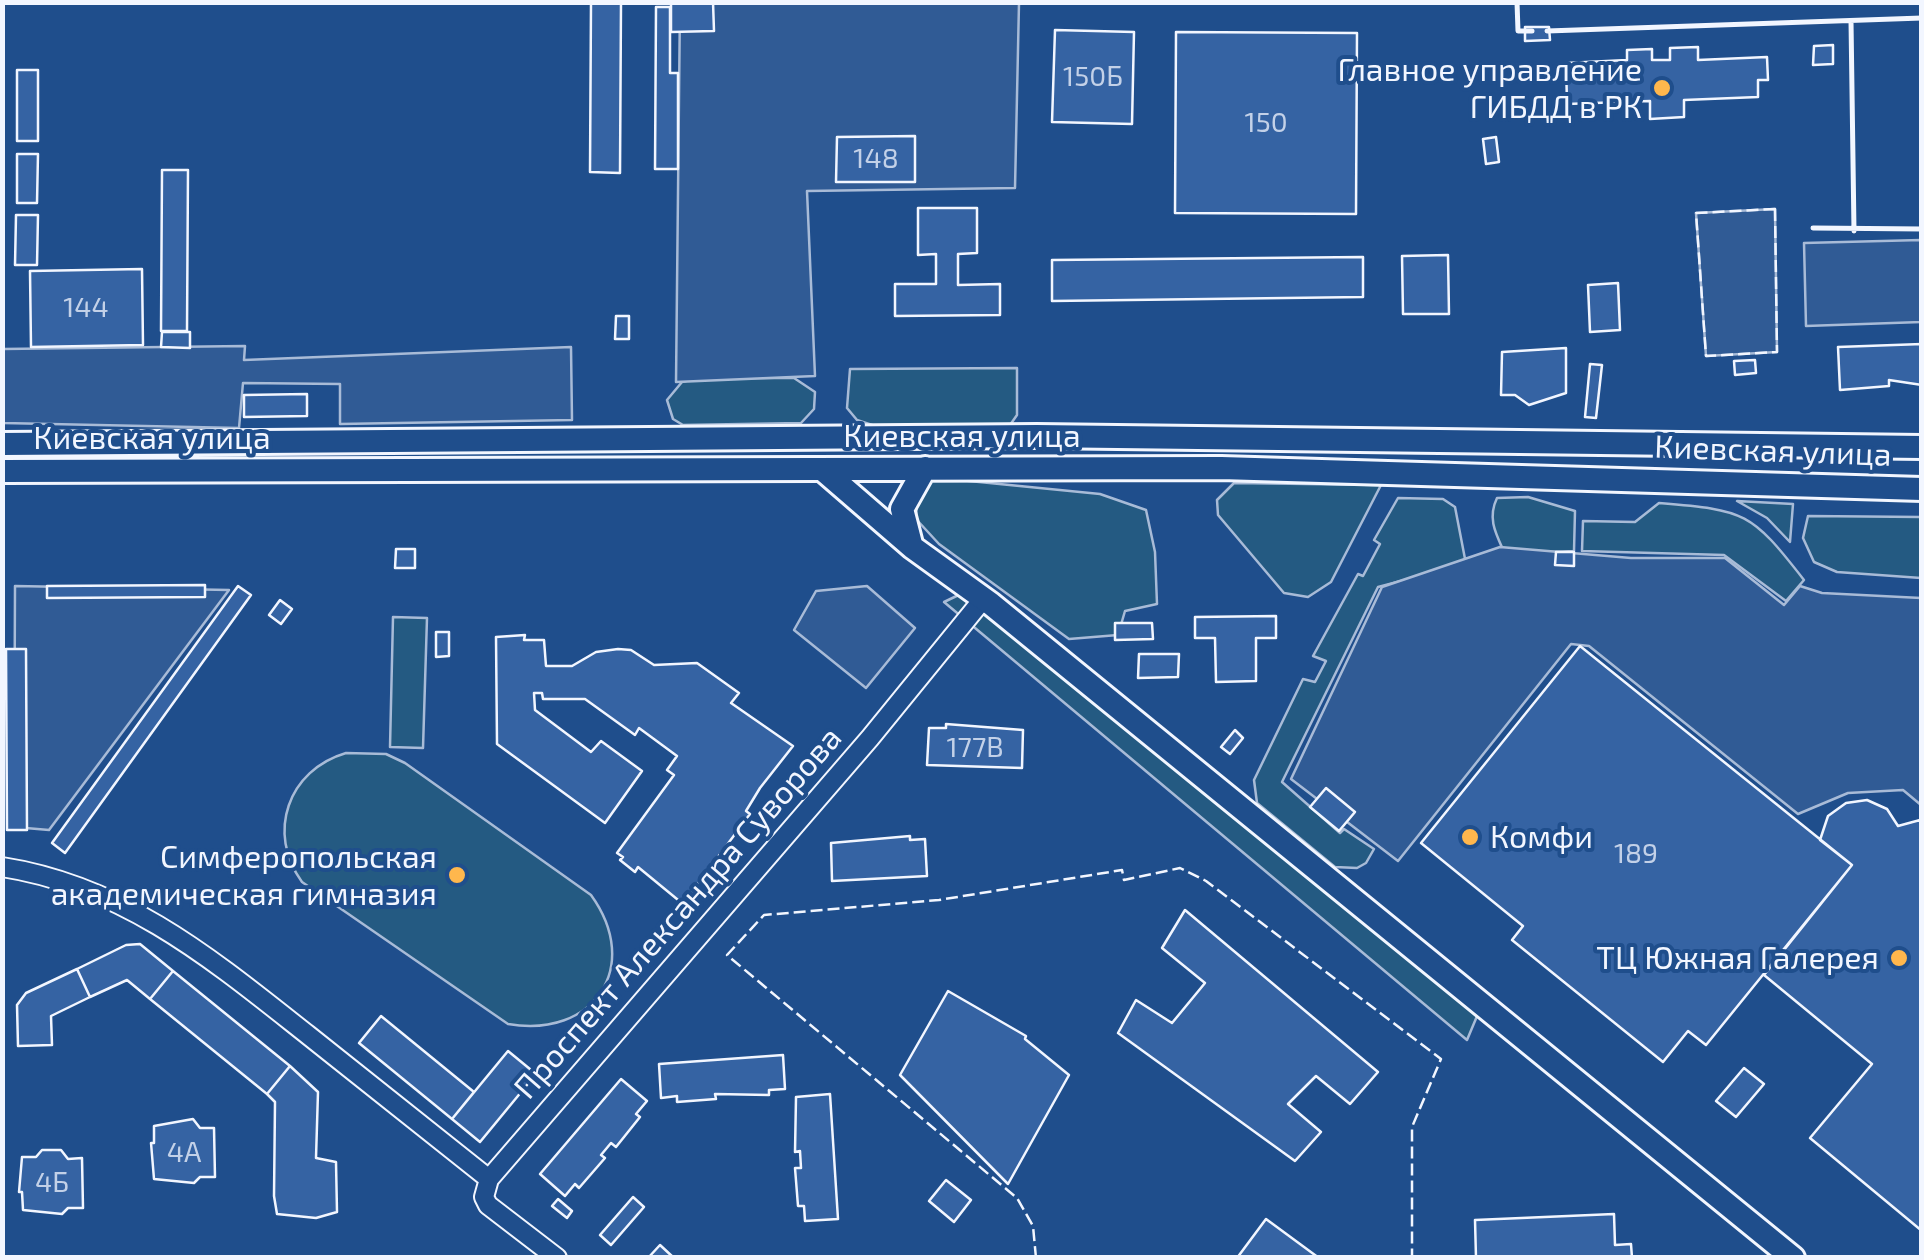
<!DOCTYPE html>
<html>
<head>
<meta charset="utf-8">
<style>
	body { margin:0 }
	#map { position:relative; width:1924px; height:1260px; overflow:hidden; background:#1f4e8c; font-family:"Exo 2",sans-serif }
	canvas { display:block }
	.frame { position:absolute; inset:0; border:5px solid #f2f6ff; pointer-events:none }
</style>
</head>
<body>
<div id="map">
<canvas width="1924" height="1260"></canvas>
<div class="frame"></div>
</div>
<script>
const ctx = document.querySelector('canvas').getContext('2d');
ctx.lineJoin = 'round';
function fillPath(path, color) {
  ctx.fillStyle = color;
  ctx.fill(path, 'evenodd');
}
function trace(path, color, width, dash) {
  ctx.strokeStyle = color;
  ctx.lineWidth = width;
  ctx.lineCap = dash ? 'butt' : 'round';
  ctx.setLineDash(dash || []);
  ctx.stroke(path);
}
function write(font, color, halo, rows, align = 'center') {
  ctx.font = font + ' "Exo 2",sans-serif';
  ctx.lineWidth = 8;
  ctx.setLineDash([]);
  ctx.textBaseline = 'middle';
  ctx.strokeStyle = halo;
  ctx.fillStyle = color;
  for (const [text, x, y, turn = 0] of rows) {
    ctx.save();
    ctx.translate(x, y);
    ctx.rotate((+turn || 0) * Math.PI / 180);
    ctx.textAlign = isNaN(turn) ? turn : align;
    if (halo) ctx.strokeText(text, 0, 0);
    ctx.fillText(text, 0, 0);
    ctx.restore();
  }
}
const green = new Path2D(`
	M1017,368V415L1010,425L875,426L857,420L847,408L850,369Z
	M697,378H794L815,392L814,409L801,423L683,425L673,419L667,400L682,382Z
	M929,477L1100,494L1146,510L1155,552L1157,604L1125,611L1118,635L1069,639L939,544L916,519L917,498Z
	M1234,483L1381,485L1331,582L1308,597L1284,593L1218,515L1217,500Z
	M1528,497L1575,511L1574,551L1505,554C1496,534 1487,519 1497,498Z
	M1398,498L1443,499L1455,507L1466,564L1378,587L1282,782L1340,833L1344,829L1374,849L1366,863L1357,868L1335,867L1257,803L1254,780L1303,679L1315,682L1326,661L1313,656L1358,574L1363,576L1380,544L1374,540Z
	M1737,501L1793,504L1790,542L1767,518Z
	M1659,503C1746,510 1751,512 1804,580L1786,601L1724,555L1582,551L1583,521L1635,522Z
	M1808,516L1921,517V578L1837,572L1814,562L1803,538Z
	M967,591L1480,1009L1467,1040L944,602Z
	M393,617L427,618L423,748L390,747Z
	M346,753L386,754L405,763L591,895C643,967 593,1039 508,1024L302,882C266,833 288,770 346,753Z`);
const parking = new Path2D(`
	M680,3H1019L1015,188L807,191L815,376L676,382Z
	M1775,209L1777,352L1706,356L1696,213Z
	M1921,240V322L1806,326L1804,243Z
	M245,346L244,360L571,347L572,420L340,424V384L243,383L239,428L3,423V349Z
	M1500,547L1631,558H1725L1784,605L1800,586L1822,593L1921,598V805L1903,790L1848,793L1798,814L1589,646L1571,644L1398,861L1291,779L1382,587Z
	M15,586L229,590L49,830L14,827Z
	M867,586L915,628L866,688L794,630L816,591Z`);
const building = new Path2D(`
	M591,2H621L620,173L590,172Z
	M671,2H713L714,31L671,32Z
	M656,7H670V73H678V169H655Z
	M1525,27H1549L1550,40L1525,41Z
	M1055,30L1134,32L1132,124L1052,122Z
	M1176,32L1357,33L1356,214L1175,213Z
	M1833,45V64L1813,65L1814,46Z
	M1698,47V60L1767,57L1768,80H1758V97L1684,100V117L1650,119V101L1567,104L1566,63L1627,60V50L1652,49V60H1670V48Z
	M17,70H38V141H17Z
	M915,136V182H836L837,137Z
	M1496,137L1499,162L1486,164L1483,139Z
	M17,154H38L37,203H17Z
	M162,170H188L187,331H161Z
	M918,208H977V253L958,254V285L1000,284V315L895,316V284H936V254L918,255Z
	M16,215H38L37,265H15Z
	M1448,255L1449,314H1403L1402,256Z
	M1363,257V297L1052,301V260Z
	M142,269L143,345L31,347L30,271Z
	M1618,283L1620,330L1590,332L1588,285Z
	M616,316H629V339H615Z
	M162,332H190V348L161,347Z
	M1922,344V385L1889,380V386L1840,390L1838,347Z
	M1566,348V393L1529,405L1515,395H1501L1502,352Z
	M1755,360L1756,373L1735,375L1734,361Z
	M1590,364L1602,365L1596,418L1585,417Z
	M307,394V416L244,417V395Z
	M396,549H415V568H395Z
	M1556,552H1574V566L1555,565Z
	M205,585V597L47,598V586Z
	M238,586L251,595L65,853L52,843Z
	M280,600L292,609L281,624L269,615Z
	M1276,616V638H1256V681L1216,682L1215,638H1195V617Z
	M1115,623H1152L1153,639L1115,640Z
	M436,632H449V656L436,657Z
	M525,635L524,640H544L546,666H572L596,652L618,649L631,650L654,665L697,663L739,693L731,703L793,746L760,788L746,811L750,814L683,904L638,867L635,872L620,860L623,857L617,853L674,775L667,770L677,756L639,728L635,735L585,699H543L542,693H534L535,710L591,752L601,741L642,771L605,823L497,744L496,637Z
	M1580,646L1852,865L1706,1045L1688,1031L1663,1062L1512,940L1523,926L1421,843Z
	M6,649H26L27,830H7Z
	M1139,654H1179L1178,677L1138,678Z
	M946,724L1023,730L1022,768L927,765L929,728H946Z
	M1235,730L1243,738L1230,754L1221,747Z
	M1326,788L1355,812L1339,831L1310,807Z
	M1867,800L1887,809L1898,826L1920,820L1922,827V1231L1810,1138L1872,1064L1764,975L1852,865L1820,840L1828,816L1846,803Z
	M910,836V840L925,839L927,876L832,881L831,843Z
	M1185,910L1378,1072L1350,1104L1316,1076L1288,1104L1321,1132L1295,1161L1118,1033L1136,1000L1172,1023L1205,983L1162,948Z
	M140,944L173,971L150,999L127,980L90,997L77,969L126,945Z
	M77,969L90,997L51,1016L52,1045L18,1046L17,1005L26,993Z
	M173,971L290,1066L267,1094L150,999Z
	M948,991L1026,1036L1025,1039L1069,1075L1008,1184L900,1075Z
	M381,1016L474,1092L452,1119L359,1043Z
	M508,1051L536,1074L480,1142L452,1119Z
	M783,1055L785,1089L769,1090V1095L715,1094L716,1099L677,1102V1096L661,1098L659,1064Z
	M290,1066L318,1092L316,1158L336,1162L337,1212L316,1218L277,1214L274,1196L275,1102L267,1094Z
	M1744,1068L1764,1084L1736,1117L1716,1101Z
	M621,1079L647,1101L636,1114L640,1117L616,1147L611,1143L601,1155L605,1158L579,1188L575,1184L565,1196L540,1174Z
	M830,1094L838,1219L805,1221L804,1206H798L795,1168H801L800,1151L795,1152L796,1097Z
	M193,1119L200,1128H214L215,1177H200L194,1183L154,1179L151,1143H154V1126Z
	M42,1150H61L68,1159L82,1158L83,1208H68L62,1214L23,1210L22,1192H19L22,1157H36Z
	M946,1180L971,1200L954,1222L929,1201Z
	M633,1197L644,1207L611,1245L600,1235Z
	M558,1199L572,1211L567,1218L552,1206Z
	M1614,1214L1615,1245L1631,1244L1632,1258H1476L1475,1220Z
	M1266,1219L1319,1258H1237Z
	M660,1245L674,1258H648Z`);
const minor = new Path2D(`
	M2,867C125,886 213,960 308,1035C368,1083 428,1131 489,1179
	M557,1258L488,1205L484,1197L489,1179L870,738L984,598`);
const major = new Path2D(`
	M2,444L1037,436L1922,447
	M823,470L912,547L991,604L1793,1258
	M2,471L1221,468L1922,489
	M911,544L902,509L925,468`);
const fence = new Path2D(`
	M1775,209L1777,352L1706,356L1696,213Z
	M1036,1258L1033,1226L1017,1198L727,955L764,915L939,900L1122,870L1124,880L1180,868L1206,881L1441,1059L1412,1127V1258`);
const wall = new Path2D(`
	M1517,2L1518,31H1532
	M1851,21L1854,231
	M1547,31L1922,18
	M1813,228L1922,229`);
const markers = [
	[1662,88,10,"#ffb74d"],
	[1470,837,10,"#ffb74d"],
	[457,875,10,"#ffb74d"],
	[1899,958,10,"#ffb74d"]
];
const numberNames = [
	["150Б",1093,77],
	["150",1266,123],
	["148",876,159],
	["144",86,308],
	["177В",975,748],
	["189",1636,854],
	["4А",184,1153],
	["4Б",52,1183]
];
const poiNames = [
	["Главное управление",1642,70],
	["ГИБДД в РК",1642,107],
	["Комфи",1490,837,"left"],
	["Симферопольская",437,857],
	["академическая гимназия",437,894],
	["ТЦ Южная Галерея",1879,958]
];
const streetNames = [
	["Киевская улица",962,436],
	["Киевская улица",152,438],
	["Киевская улица",1773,451,2],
	["Проспект Александра Суворова",678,913,-49]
];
fillPath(green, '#245a82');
trace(green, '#a8bbd7', 2.5);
fillPath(parking, '#305b95');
trace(parking, '#a8bbd7', 2.5);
fillPath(building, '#3563a3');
trace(building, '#f2f6ff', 2.5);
trace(minor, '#f2f6ff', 22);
trace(major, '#f2f6ff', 28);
trace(minor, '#1f4e8c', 18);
trace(major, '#1f4e8c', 22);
trace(fence, '#f2f6ff', 2.5, [12, 5]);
trace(wall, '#f2f6ff', 5);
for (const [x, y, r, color] of markers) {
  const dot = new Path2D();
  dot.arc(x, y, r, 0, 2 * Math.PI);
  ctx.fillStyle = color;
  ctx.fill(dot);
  trace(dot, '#1f4e8c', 4);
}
write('28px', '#c3d1e8', null, numberNames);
write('32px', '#f2f6ff', '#1f4e8c', poiNames, 'right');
write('32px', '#f2f6ff', '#1f4e8c', streetNames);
</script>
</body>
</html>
